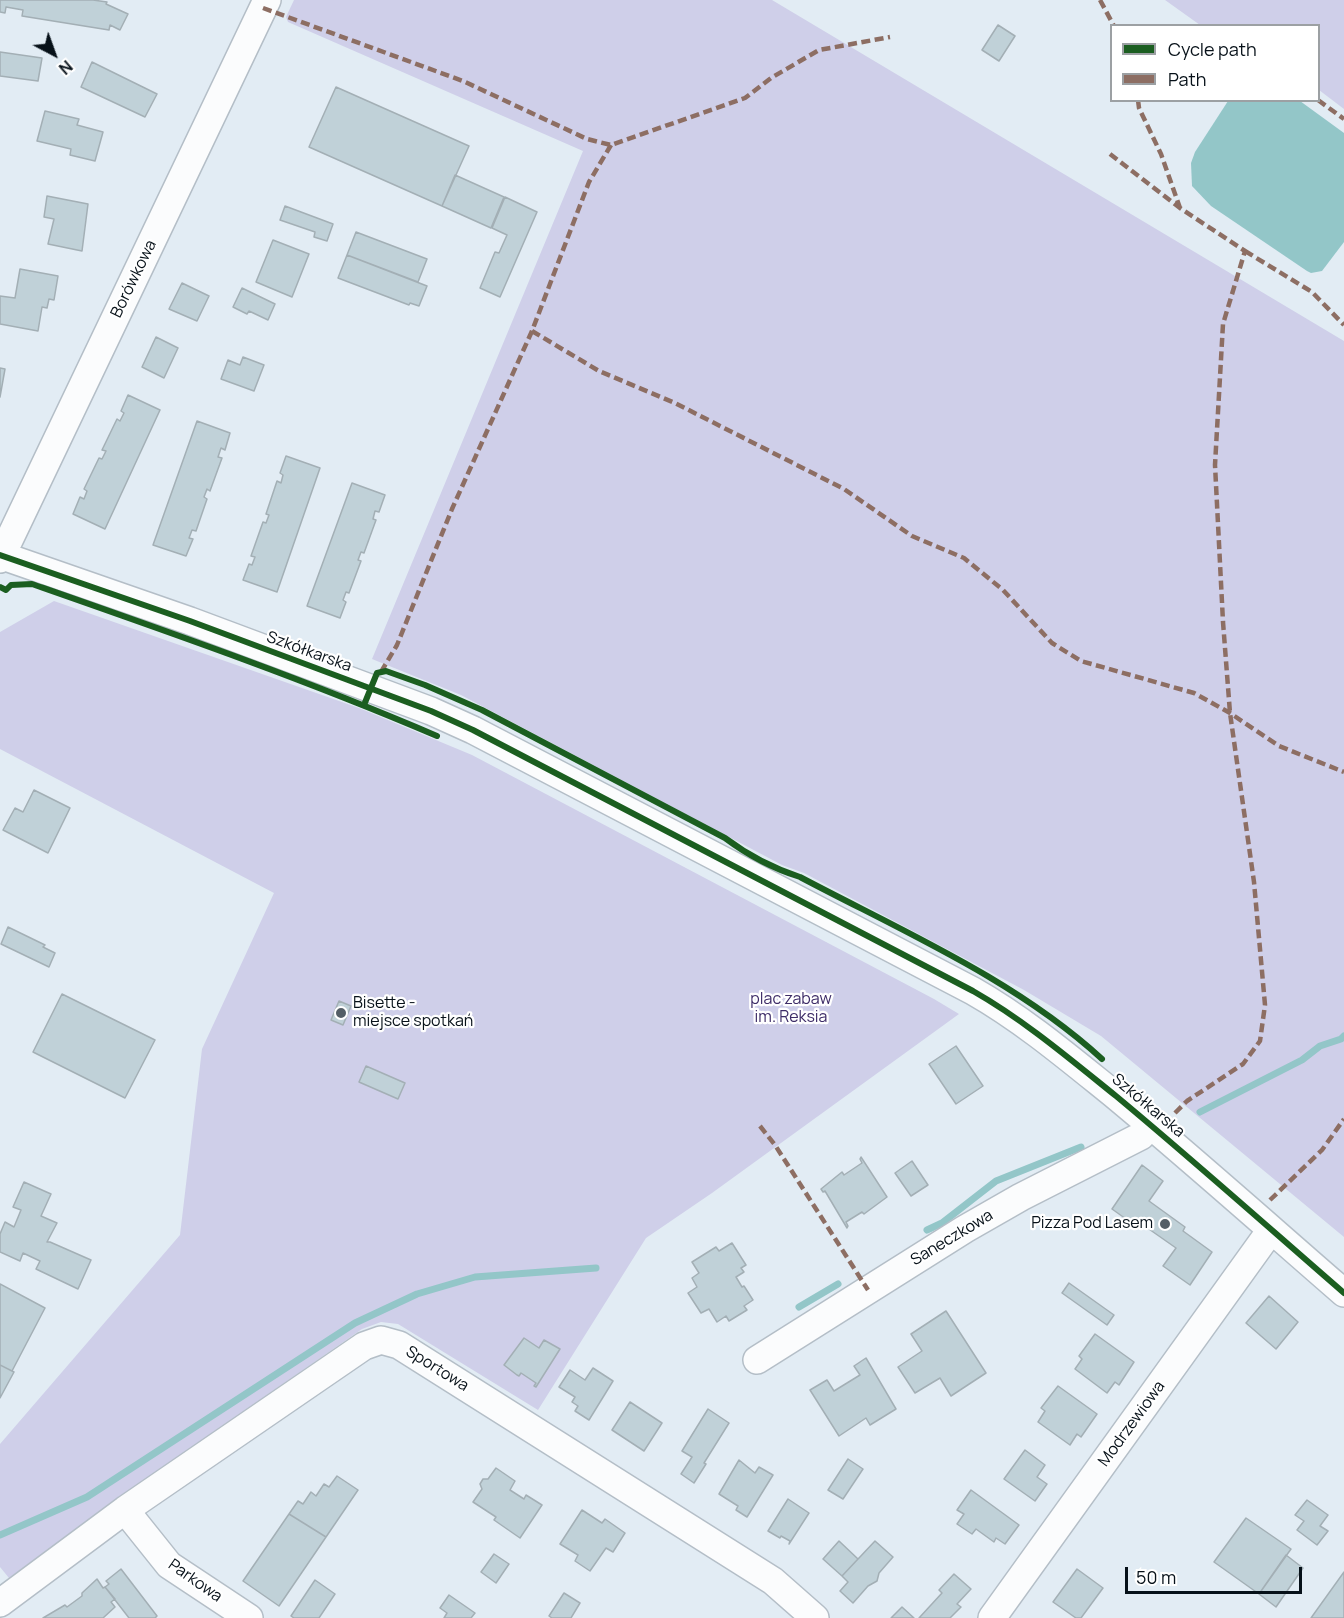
<!DOCTYPE html>
<html>
<head>
<meta charset="utf-8">
<style>
	body { margin:0 }
	#map { position:relative; width:1344px; height:1618px; overflow:hidden; background:#e2ecf4; font-family:Manrope,sans-serif }
	canvas { display:block }
	.legend { position:absolute; left:1110px; top:24px; width:210px; height:78px; box-sizing:border-box; background:#fff; border:2px solid #9ca0a3; margin:0; padding:8px 10px; list-style:none; font-size:18px; color:#071119 }
	.legend li { display:flex; align-items:center; gap:12px; height:30px }
	.legend b { width:30px; border:2px solid #9ca0a3 }
	.north { position:absolute; left:24px; top:24px; width:60px; height:60px; -webkit-text-stroke:4px #fff; paint-order:stroke; rotate:139deg; font-size:16px; font-weight:700; line-height:24px; text-align:center; color:#071119 }
	.north::after { content:''; display:block; margin:auto; width:21px; height:27px; background:#071119; clip-path:polygon(50% 0,100% 100%,50% 72%,0 100%) }
	.scale { position:absolute; left:1125px; top:1567px; width:177px; height:27px; box-sizing:border-box; border:3px solid #071119; border-top:0; padding-left:8px; font-size:18px; line-height:21px; white-space:nowrap; color:#071119; -webkit-text-stroke:4px #fff; paint-order:stroke }
</style>
</head>
<body>
<div id="map">
<canvas width="1344" height="1618"></canvas>
<ul class="legend">
<li><b style="height:8px;background:#1b5e20"></b>Cycle path</li>
<li><b style="height:8px;background:#8d6e63"></b>Path</li>
</ul>
<div class="north">N</div>
<div class="scale">50 m</div>
</div>
<script>
const ctx = document.querySelector('canvas').getContext('2d');
ctx.lineJoin = 'round';
function fillPath(path, color) {
  ctx.fillStyle = color;
  ctx.fill(path, 'evenodd');
}
function trace(path, color, width, dash) {
  ctx.strokeStyle = color;
  ctx.lineWidth = width;
  ctx.lineCap = dash ? 'butt' : 'round';
  ctx.setLineDash(dash || []);
  ctx.stroke(path);
}
function write(font, color, halo, rows, align = 'center') {
  ctx.font = font + ' Manrope,sans-serif';
  ctx.lineWidth = 4.5;
  ctx.setLineDash([]);
  ctx.textBaseline = 'middle';
  ctx.strokeStyle = halo;
  ctx.fillStyle = color;
  for (const [text, x, y, turn = 0] of rows) {
    ctx.save();
    ctx.translate(x, y);
    ctx.rotate((+turn || 0) * Math.PI / 180);
    ctx.textAlign = isNaN(turn) ? turn : align;
    if (halo) ctx.strokeText(text, 0, 0);
    ctx.fillText(text, 0, 0);
    ctx.restore();
  }
}
const green = new Path2D(`
	M294,0H772L1344,341V1237L1101,1036L1024,990L804,873L782,865L461,695L372,659L583,151L288,22L286,17Z
	M1165,0H1344V109L1319,90L1318,26L1200,25Z
	M54,601L359,708L472,755L934,999L959,1014L712,1193L646,1238L538,1410L398,1324L381,1322L362,1329L109,1505L9,1578L0,1567V1444L180,1235L202,1049L274,893L0,749V632Z`);
const water = new Path2D(`
	M1228,101H1300L1344,133V242L1322,271L1311,273L1307,271L1211,206L1192,186L1191,163L1195,152Z`);
const stream = new Path2D(`
	M1200,1112L1302,1060L1320,1046L1341,1039L1344,1036
	M927,1230L942,1223L996,1181L1081,1147
	M799,1307L838,1284
	M0,1535L87,1497L355,1323L417,1294L475,1277L596,1268`);
const building = new Path2D(`
	M0,0H93L107,2L106,4L128,14L120,30L110,25L109,30L22,16L23,10L6,7L5,13L0,12Z
	M998,25L1015,36L999,61L982,50Z
	M0,52L42,58L38,81L0,76Z
	M92,62L157,94L145,117L81,87Z
	M336,87L469,146L442,206L309,147Z
	M45,111L79,119L77,125L103,132L95,161L70,155L71,149L37,141Z
	M455,175L504,197L491,228L442,206Z
	M47,196L88,204L82,251L48,244L54,219L44,217Z
	M505,197L537,212L500,297L480,288L495,252L499,253L507,235L492,228Z
	M285,206L333,224L327,241L314,237L315,232L280,220Z
	M356,232L427,259L418,282L347,255Z
	M273,240L309,254L292,297L256,282Z
	M347,255L427,286L419,306L410,303L409,305L338,278Z
	M20,269L58,276L54,300L49,299L47,308L42,307L38,331L0,324V296L15,298Z
	M182,283L209,296L197,321L169,309Z
	M242,288L275,304L268,320L249,311L247,314L233,307Z
	M156,337L178,348L164,378L142,367Z
	M243,357L264,365L254,391L221,379L228,360L240,365Z
	M0,368L5,369L0,397Z
	M128,395L160,410L105,529L73,514L80,497L84,499L87,491L84,489L99,458L102,459L106,451L102,450L117,419L120,421L124,413L121,411Z
	M197,421L230,433L225,450L221,448L218,457L222,458L210,491L207,489L204,497L207,499L196,531L192,530L189,538L193,539L186,556L153,545Z
	M286,456L320,468L277,592L243,580L249,564L252,565L255,557L251,556L263,522L266,523L269,515L266,514L277,481L281,483L283,475L280,473Z
	M352,483L385,495L379,512L375,511L373,519L376,520L364,553L361,552L358,560L361,561L349,593L346,592L343,600L346,602L340,618L307,606Z
	M34,790L70,808L48,853L3,830L15,808L23,812Z
	M8,927L45,945L43,947L55,953L49,967L1,944Z
	M62,994L155,1040L125,1098L33,1052Z
	M339,1001L351,1006L343,1025L331,1020Z
	M956,1046L983,1086L956,1104L929,1064Z
	M366,1066L405,1083L398,1099L359,1082Z
	M861,1157L887,1197L864,1214L862,1212L846,1222L848,1226L847,1228L825,1191L823,1192L821,1189L842,1172L844,1175L862,1163L860,1159Z
	M912,1161L928,1185L911,1196L895,1173Z
	M1142,1165L1163,1181L1149,1201L1185,1227L1183,1231L1212,1252L1190,1285L1163,1266L1176,1248L1136,1220L1133,1224L1112,1209Z
	M24,1182L51,1194L41,1216L57,1223L47,1242H50L91,1260L78,1289L36,1269L40,1261L23,1253L20,1261L0,1252V1234L5,1222L14,1227L21,1210L13,1207Z
	M732,1243L746,1265L741,1268L744,1272L736,1277L742,1287L744,1286L753,1300L744,1306L747,1310L729,1321L726,1316L717,1322L709,1309L701,1313L688,1293L697,1287L692,1278L699,1273L692,1262L716,1247L719,1251Z
	M1069,1283L1114,1315L1107,1325L1062,1293Z
	M0,1284L45,1308L12,1371L0,1365Z
	M1269,1296L1298,1322L1276,1349L1246,1323Z
	M946,1311L986,1373L951,1396L940,1378L915,1393L898,1367L922,1351L911,1334Z
	M1095,1334L1134,1362L1119,1385L1115,1382L1107,1393L1075,1369L1082,1359L1079,1356Z
	M524,1338L539,1348L544,1340L560,1349L536,1387L534,1386L536,1383L521,1373L519,1376L517,1375L504,1365Z
	M866,1358L896,1409L870,1425L866,1418L839,1436L810,1390L827,1380L834,1391L860,1375L854,1366Z
	M0,1365L14,1372L0,1398Z
	M593,1368L613,1381L589,1420L575,1411L578,1406L572,1402L575,1397L559,1387L570,1370L585,1380Z
	M1058,1386L1097,1414L1081,1437L1077,1434L1070,1445L1038,1422L1045,1411L1041,1408Z
	M630,1402L662,1423L644,1451L612,1430Z
	M708,1409L729,1423L704,1463L706,1464L694,1483L681,1474L692,1457L682,1451Z
	M1025,1450L1045,1465L1037,1477L1047,1484L1035,1501L1004,1479Z
	M848,1459L863,1469L843,1499L828,1490Z
	M739,1460L755,1473L759,1467L773,1475L747,1517L736,1510L738,1506L719,1494Z
	M496,1468L515,1481L510,1490L524,1499L526,1495L542,1505L520,1538L494,1520L496,1517L473,1502L482,1489L480,1484L483,1479H488Z
	M337,1476L358,1490L326,1537L289,1514L298,1501L303,1504L311,1492L316,1496L324,1484L329,1487Z
	M971,1490L1019,1525L1005,1544L996,1538L994,1542L976,1529L972,1534L957,1524L964,1514L957,1510Z
	M788,1499L809,1513L789,1544L790,1541L781,1536L780,1538L768,1531Z
	M1307,1500L1328,1515L1320,1526L1328,1531L1317,1545L1297,1530L1304,1521L1295,1515Z
	M582,1510L602,1523L605,1519L625,1533L613,1552L606,1548L590,1571L575,1561L578,1555L560,1544Z
	M289,1514L326,1537L279,1606L243,1581Z
	M1246,1518L1291,1549L1259,1594L1214,1562Z
	M839,1541L858,1559L842,1576L823,1559Z
	M875,1541L893,1557L879,1573L877,1581L868,1586L853,1603L840,1591L848,1582L842,1576Z
	M494,1554L509,1564L496,1583L481,1572Z
	M1286,1555L1303,1568L1276,1607L1259,1594Z
	M121,1569L157,1616L155,1618H129L105,1587L109,1584L106,1581Z
	M1077,1569L1103,1588L1081,1618H1076L1053,1602Z
	M1344,1572V1618H1311Z
	M954,1574L971,1589L957,1604L961,1607L950,1618H919L942,1593L939,1590Z
	M97,1579L103,1588L105,1587L115,1599L111,1602L115,1607L103,1618H43L65,1605L67,1607L82,1596V1593Z
	M315,1580L335,1594L319,1618H294L291,1616Z
	M564,1593L580,1603L571,1618H552L549,1616Z
	M449,1595L475,1613L471,1618H444L447,1613L440,1608Z
	M902,1607L914,1618H891Z`);
const street = new Path2D(`
	M0,555L190,621L431,711L473,730L973,991C1024,1020 1070,1059 1116,1096C1193,1160 1268,1227 1344,1293
	M0,559L267,0
	M757,1360L965,1229L1021,1197L1141,1136L1151,1125
	M125,1510L169,1565L249,1618
	M0,1603L125,1510L364,1346L381,1340L399,1345L773,1581L815,1618
	M992,1618L1271,1230`);
const quiet = new Path2D(`
	M1100,0L1114,26
	M263,8L463,81L587,139L611,145L745,98L771,78L819,50L890,37
	M1138,100L1139,108L1161,154L1180,208
	M1318,100L1344,119
	M1110,154L1180,208L1245,251L1223,324L1215,465L1223,622L1230,713L1254,882L1265,1005L1260,1041L1243,1064L1187,1101L1172,1116
	M1245,251L1312,292L1344,325
	M532,331L599,371L675,403L844,489L912,536L964,558L1003,590L1052,643L1081,661L1194,693L1230,713L1279,746L1344,772
	M381,672L397,645L452,509L532,331L589,182L611,145
	M760,1126L775,1145L868,1290
	M1270,1200L1322,1150L1344,1119`);
const cycleway = new Path2D(`
	M0,555L190,621L431,711L473,730L973,991C1024,1020 1070,1059 1116,1096C1193,1160 1268,1227 1344,1293
	M0,587L6,590L11,585L32,584C169,632 304,679 437,736
	M364,705L377,673L386,671L425,685L482,710L725,838C749,856 772,868 800,877C902,931 1016,980 1102,1059`);
const markers = [
	[341,1013,6,"#545e66"],
	[1165,1224,6,"#545e66"]
];
const streetNames = [
	["Borówkowa",134,279,-64],
	["Szkółkarska",309,652,20],
	["Szkółkarska",1148,1106,40],
	["Saneczkowa",952,1238,-31],
	["Sportowa",437,1369,32],
	["Modrzewiowa",1132,1424,-54],
	["Parkowa",195,1581,35]
];
const parkNames = [
	["plac zabaw",791,1000],
	["im. Reksia",791,1018]
];
const poiNames = [
	["Bisette -",353,1004],
	["miejsce spotkań",353,1022],
	["Pizza Pod Lasem",1153,1224,"right"]
];
fillPath(green, '#cfcfe9');
fillPath(water, '#93c6c8');
trace(stream, '#93c6c8', 7);
fillPath(building, '#c0d1d8');
trace(building, '#a3afb5', 1.5);
trace(street, '#b4bec7', 30);
trace(street, '#fbfcfd', 27);
trace(quiet, '#8d6e63', 4.5, [9, 4.5]);
trace(cycleway, '#1b5e20', 6);
for (const [x, y, r, color] of markers) {
  const dot = new Path2D();
  dot.arc(x, y, r, 0, 2 * Math.PI);
  ctx.fillStyle = color;
  ctx.fill(dot);
  trace(dot, '#fff', 2);
}
write('16px', '#071119', '#fff', streetNames);
write('16px', '#3d2c67', '#fff', parkNames);
write('16px', '#071119', '#fff', poiNames, 'left');
</script>
</body>
</html>
